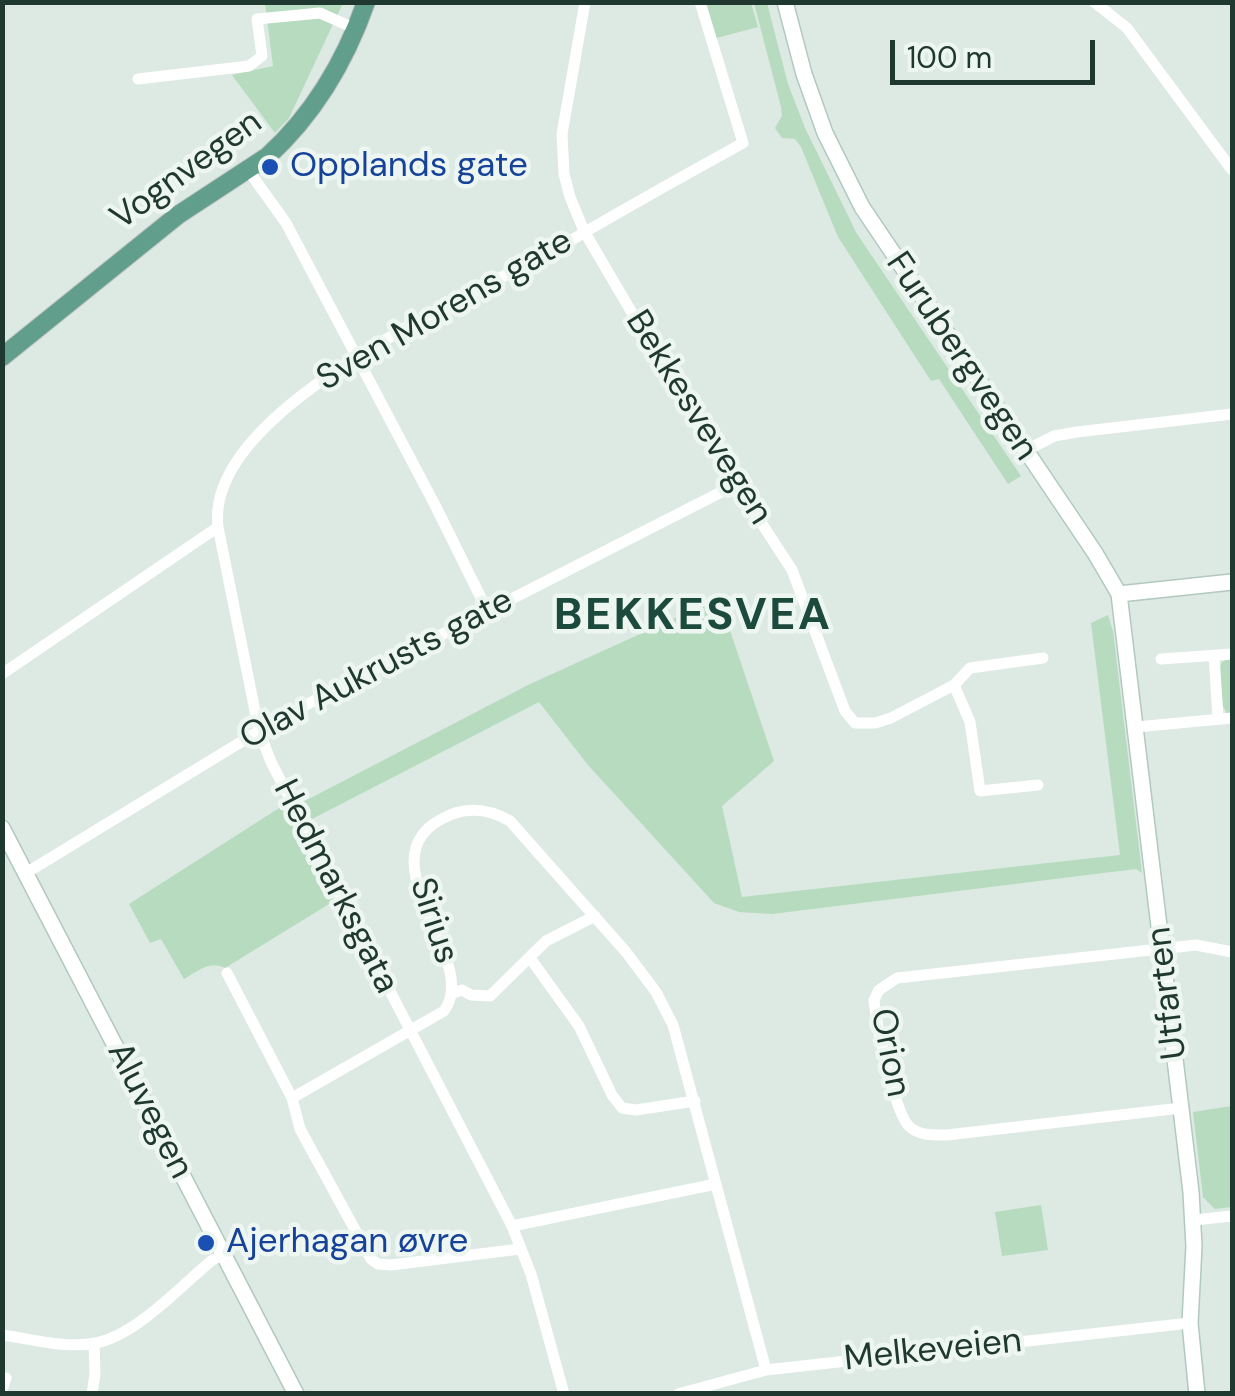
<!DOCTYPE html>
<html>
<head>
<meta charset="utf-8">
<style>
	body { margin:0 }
	#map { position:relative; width:1235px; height:1396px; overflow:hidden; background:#dde9e3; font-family:"DM Sans",sans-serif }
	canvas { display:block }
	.frame { position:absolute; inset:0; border:5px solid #1f3830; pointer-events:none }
	.scale { position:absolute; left:890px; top:40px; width:205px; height:45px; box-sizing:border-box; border:5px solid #1f3830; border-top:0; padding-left:12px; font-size:30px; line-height:35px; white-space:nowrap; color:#1f3830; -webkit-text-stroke:8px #eef6f1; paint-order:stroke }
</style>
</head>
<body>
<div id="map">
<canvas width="1235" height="1396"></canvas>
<div class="frame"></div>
<div class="scale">100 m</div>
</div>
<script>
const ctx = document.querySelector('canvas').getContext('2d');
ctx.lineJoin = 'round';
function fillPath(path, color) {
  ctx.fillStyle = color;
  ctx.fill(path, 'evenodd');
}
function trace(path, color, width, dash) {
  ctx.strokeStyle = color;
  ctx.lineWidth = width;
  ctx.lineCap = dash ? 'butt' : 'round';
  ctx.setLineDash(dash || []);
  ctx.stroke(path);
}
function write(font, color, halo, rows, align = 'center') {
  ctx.font = font + ' "DM Sans",sans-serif';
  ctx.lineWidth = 9;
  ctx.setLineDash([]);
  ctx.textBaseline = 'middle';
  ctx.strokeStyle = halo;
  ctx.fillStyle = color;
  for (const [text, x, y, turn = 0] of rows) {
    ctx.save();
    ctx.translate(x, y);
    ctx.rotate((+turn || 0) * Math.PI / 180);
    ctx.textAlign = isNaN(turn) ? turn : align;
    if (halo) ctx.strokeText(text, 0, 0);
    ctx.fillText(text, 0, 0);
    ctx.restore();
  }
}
const green = new Path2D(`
	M265,3H343L289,118L275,133L232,75L273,66Z
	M702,3H751L758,27L713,39Z
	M754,3H767L788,84L805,128L857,234L1021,476L1008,484L939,379L931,381L838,237L801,147L795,139L782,138L775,128L782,116L781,107Z
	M719,598L774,761L722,806L742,897L1120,855L1091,623L1108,615L1113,631L1142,873L1136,869L772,914L739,912L714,903L588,765L539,702L312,819L303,802L528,685Z
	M1232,657V714H1227L1223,706L1219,668L1222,662Z
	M284,805L334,901L225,968C210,960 198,971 184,979L161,939L150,943L129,904Z
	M1232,1106V1207L1215,1209L1203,1197L1193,1112Z
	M1041,1205L1048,1250L1002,1256L995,1212Z`);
const street = new Path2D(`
	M585,2L562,134L564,174L570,197L584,231L696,422L792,570L845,711L855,723H875L891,718L954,685L970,722L980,791L1038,785
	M1094,2L1127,28L1232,170
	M138,79L249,66L262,56L257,19L320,13L356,29
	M248,170L286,223L435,505L487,610
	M1025,451L1054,436L1077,432L1232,414
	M218,527L259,731L271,762L512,1226L531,1274L564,1394
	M1214,655L1218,719
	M1161,659L1232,654
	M2,674L218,527C203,406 483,292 570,241C627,207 685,175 743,143L700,2
	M954,685L970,668L1043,658
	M1136,727L1232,718
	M26,873L259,731L335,689L737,484
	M530,958L579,1026L612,1095L622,1108L636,1110L695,1101
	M227,973L292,1098
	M453,993L462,990L471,995L490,996L546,941L595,916
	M1181,1108L947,1135C934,1135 920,1136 910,1127C895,1116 876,1022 874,1000L879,990L897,978L1196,945L1232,952
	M1194,1220L1232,1216
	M512,1226L716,1184
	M520,1249L391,1265L378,1264L371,1259L300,1129L292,1098L444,1011C483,960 355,854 450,815C470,807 491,810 510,821L626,952L656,992L673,1025L766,1370
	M2,1335C32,1339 67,1349 96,1343C136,1335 180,1287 211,1261L224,1254
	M2,1390L6,1378
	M92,1394L95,1374L94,1343
	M678,1394L766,1370L1190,1323`);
const secondary = new Path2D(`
	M785,2L804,74L825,133L862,207L1095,553L1119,594L1191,1192L1194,1246L1190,1323L1197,1394
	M1119,594L1232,582
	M2,828L296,1394`);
const primary = new Path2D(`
	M2,357L178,215L268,156C315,113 345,62 366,2`);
const markers = [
	[270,167,10,"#1a4fb4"],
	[206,1243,10,"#1a4fb4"]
];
const transitNames = [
	["Opplands gate",290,167],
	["Ajerhagan øvre",226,1243]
];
const streetNames = [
	["Vognvegen",187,171,-36],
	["Sven Morens gate",445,311,-30],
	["Furubergvegen",961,357,56],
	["Bekkesvevegen",698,418,58],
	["Olav Aukrusts gate",377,670,-28],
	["Hedmarksgata",335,887,63],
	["Sirius",433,921,72],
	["Utfarten",1168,993,-97],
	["Orion",889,1053,79],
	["Aluvegen",149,1111,63],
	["Melkeveien",933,1351,-6]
];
const districtNames = [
	["BEKKESVEA",693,617]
];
fillPath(green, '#b6dbbe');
trace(secondary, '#b1c9bf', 18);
trace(primary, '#bcc3c1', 20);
trace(street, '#fff', 11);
trace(secondary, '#fff', 15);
trace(primary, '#629e8c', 18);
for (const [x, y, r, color] of markers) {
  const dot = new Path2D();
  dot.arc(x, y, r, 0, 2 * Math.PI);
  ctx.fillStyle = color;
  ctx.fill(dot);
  trace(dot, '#eef6f1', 4);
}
write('35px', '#164399', '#eef6f1', transitNames, 'left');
write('35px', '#1f3830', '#eef6f1', streetNames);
ctx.letterSpacing = '2.5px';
write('bold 45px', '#1c4a3c', '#eef6f1', districtNames);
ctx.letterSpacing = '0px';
</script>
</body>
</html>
